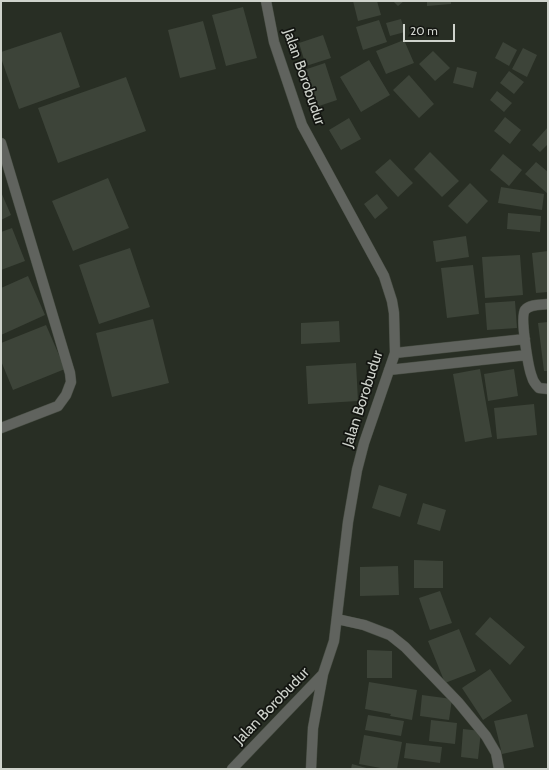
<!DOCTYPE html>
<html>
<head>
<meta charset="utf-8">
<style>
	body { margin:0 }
	#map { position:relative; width:549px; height:770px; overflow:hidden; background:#282e24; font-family:Cabin,sans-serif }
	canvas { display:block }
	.frame { position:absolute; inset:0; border:2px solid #cfd3cc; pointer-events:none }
	.scale { position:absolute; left:403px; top:24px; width:52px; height:18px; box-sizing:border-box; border:2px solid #cfd3cc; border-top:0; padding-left:5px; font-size:12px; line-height:14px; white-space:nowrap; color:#cfd3cc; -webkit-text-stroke:3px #131511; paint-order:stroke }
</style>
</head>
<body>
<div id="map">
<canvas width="549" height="770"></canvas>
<div class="frame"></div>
<div class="scale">20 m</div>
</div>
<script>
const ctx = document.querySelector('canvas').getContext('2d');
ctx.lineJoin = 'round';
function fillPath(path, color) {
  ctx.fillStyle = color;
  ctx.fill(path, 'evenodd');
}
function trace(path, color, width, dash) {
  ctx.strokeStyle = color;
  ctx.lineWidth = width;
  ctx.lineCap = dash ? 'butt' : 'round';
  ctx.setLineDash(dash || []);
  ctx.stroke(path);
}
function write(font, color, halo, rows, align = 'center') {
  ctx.font = font + ' Cabin,sans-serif';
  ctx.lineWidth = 3.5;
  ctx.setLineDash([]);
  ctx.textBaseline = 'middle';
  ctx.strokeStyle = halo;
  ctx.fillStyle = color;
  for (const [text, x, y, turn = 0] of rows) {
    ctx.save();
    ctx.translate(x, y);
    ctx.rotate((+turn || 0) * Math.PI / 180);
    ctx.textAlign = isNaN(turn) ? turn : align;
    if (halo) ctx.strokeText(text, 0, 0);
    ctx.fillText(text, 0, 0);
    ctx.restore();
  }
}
const building = new Path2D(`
	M353,1H377L381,15L358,21Z
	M393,1H404L398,6Z
	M427,1H451V4L427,6Z
	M243,7L257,58L226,66L212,15Z
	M401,19L405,32L390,36L386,23Z
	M379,20L387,42L363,50L356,27Z
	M203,21L216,69L180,78L168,30Z
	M61,32L80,87L19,109L1,58V52Z
	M323,35L331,58L306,66L299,43Z
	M404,40L414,63L386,74L376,51Z
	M503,42L517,50L509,66L495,58Z
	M523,48L537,55L527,77L512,69Z
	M433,51L450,68L435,81L419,64Z
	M369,60L390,95L361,112L340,77Z
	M325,63L337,100L316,107L304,70Z
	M457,67L477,72L473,88L453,83Z
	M509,71L524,82L514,94L500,83Z
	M409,75L434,104L419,118L393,90Z
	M126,77L146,131L58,163L38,108Z
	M497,91L512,103L504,112L490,100Z
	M505,117L521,130L510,144L494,131Z
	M349,118L361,139L341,150L329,130Z
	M548,127V144L540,152L532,145Z
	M430,152L459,181L442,197L414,169Z
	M503,154L522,170L509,186L490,170Z
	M390,159L413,183L398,197L375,172Z
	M536,162L548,172V194L525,174Z
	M108,178L129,228L73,251L52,201Z
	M470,183L488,201L467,224L448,206Z
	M501,187L544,194L542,210L498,203Z
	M1,192L11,215L1,220Z
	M377,194L388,208L375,219L364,204Z
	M508,213L541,216L540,232L507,229Z
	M12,228L25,261L1,270V232Z
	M466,236L469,257L436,262L433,241Z
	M130,248L150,307L99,324L79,265Z
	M548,251V292L536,293L532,253Z
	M520,255L523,295L485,298L482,257Z
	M473,265L479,314L447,318L441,268Z
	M28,276L45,315L1,335V288Z
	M515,301L517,328L487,330L485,303Z
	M153,319L169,383L112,397L96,333Z
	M339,321L340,342L301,344V323Z
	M548,322V371H544L538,323Z
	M46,325L65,369L13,390L1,361V343Z
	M356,363L358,401L308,404L306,366Z
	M480,369L492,437L465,442L453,374Z
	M514,369L518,396L488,401L484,374Z
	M534,404L537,435L497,439L494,408Z
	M379,485L407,494L400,517L372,508Z
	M423,503L446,510L440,531L417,524Z
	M414,560L443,561V588H414Z
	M398,566L399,595L360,596V567Z
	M440,591L452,623L430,630L419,598Z
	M490,617L525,647L510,665L475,634Z
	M459,629L476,671L445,683L428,641Z
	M367,650L392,651V678H367Z
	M490,669L512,701L483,720L462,688Z
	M369,682L417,690L412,720L390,716L391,714L365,709Z
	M422,695L452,699L449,720L420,716Z
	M527,714L534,747L502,754L494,721Z
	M368,715L404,721L401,736L365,730Z
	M431,720L457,723L455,744L429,741Z
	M463,729L481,731L478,759L461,757Z
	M364,735L402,742L397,769H386L359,764Z
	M406,743L442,747L440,763L404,758Z
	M352,764L370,769H351Z`);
const minor = new Path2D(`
	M1,143L70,373L71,382L66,395L58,406L1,428
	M548,304C541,305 530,304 525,310C520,317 528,367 532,377C533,381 536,385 539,388L548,389
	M395,353L525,339
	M389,370L527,355
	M337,619L364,625L390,635L405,647L458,702L486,736L496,753L499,769
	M232,769L323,674L334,641L348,522L357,470L364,443L395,353L394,313L392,301L384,276L302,125L274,42L266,1
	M311,769L313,728L323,674`);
const streetNames = [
	["Jalan Borobudur",304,77,71],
	["Jalan Borobudur",363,399,-72],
	["Jalan Borobudur",272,706,-46]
];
fillPath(building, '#3d4439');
trace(minor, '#464c42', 11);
trace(minor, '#60635e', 10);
write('15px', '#cfd3cc', '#131511', streetNames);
</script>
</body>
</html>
